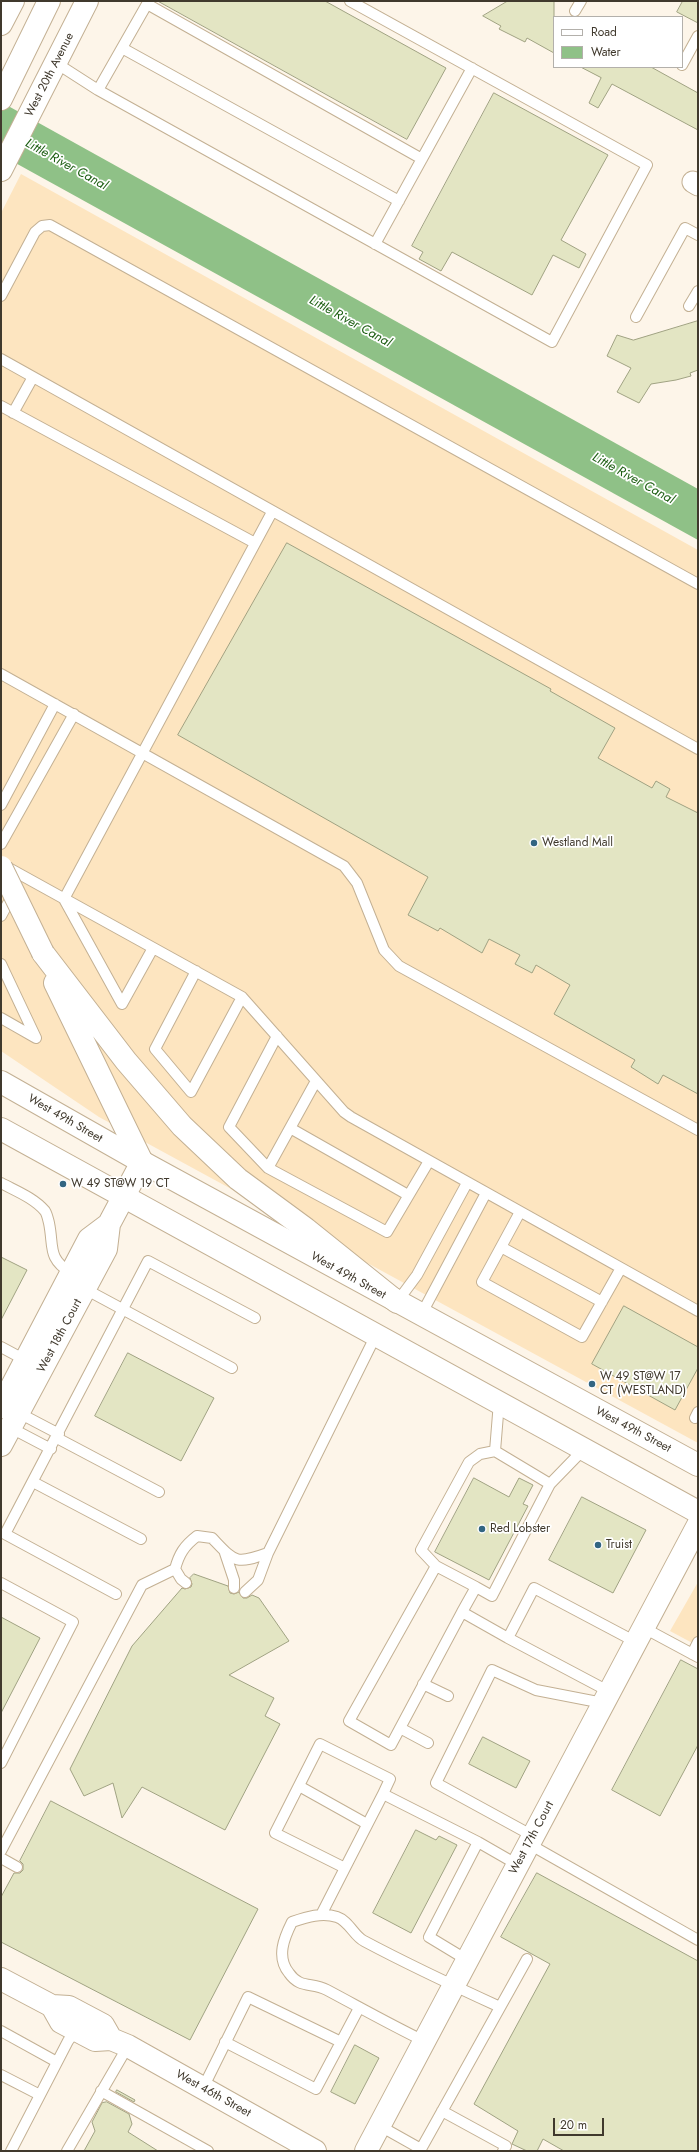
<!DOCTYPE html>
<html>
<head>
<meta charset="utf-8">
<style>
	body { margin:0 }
	#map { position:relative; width:699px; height:2152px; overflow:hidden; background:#fdf5e9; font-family:Jost,sans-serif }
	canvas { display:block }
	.frame { position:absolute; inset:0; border:2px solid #40392d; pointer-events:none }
	.legend { position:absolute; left:553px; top:16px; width:130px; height:52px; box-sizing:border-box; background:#fff; border:1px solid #b3b0ab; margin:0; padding:5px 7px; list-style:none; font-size:12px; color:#40392d }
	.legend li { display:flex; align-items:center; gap:8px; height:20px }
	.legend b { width:20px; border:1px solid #b3b0ab }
	.scale { position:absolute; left:553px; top:2118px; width:51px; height:18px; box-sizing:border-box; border:2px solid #40392d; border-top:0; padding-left:5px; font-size:12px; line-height:14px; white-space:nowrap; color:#40392d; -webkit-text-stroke:3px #fff; paint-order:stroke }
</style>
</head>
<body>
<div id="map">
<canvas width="699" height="2152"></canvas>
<div class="frame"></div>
<ul class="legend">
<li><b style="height:5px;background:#fff"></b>Road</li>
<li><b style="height:11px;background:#8fc187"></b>Water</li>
</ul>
<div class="scale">20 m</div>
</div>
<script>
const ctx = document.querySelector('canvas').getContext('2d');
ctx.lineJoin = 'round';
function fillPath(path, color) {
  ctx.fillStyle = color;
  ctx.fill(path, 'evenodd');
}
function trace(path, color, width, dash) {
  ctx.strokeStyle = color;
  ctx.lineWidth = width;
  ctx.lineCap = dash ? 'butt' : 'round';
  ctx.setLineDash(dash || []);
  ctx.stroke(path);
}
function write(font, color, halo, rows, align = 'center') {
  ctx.font = font + ' Jost,sans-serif';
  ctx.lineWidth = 3.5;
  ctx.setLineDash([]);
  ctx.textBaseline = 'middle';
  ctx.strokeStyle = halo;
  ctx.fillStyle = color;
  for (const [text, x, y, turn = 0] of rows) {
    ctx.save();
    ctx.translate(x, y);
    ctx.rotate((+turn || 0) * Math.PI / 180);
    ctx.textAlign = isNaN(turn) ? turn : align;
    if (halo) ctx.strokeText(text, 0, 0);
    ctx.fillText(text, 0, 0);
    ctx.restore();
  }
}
const built = new Path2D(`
	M21,174L698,550V1443L99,1117L1,1051V213Z
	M698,1582V1646L670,1631Z`);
const water = new Path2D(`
	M1,102L698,489V540L1,155Z`);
const building = new Path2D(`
	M158,1H325L446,68L407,139Z
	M508,1H554V53L527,38L525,42L499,29L501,26L483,16Z
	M683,1H698V23L677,12Z
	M581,67H651L698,93V130L612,84L598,108L589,103L601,78Z
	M494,93L608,155L561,240L586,254L579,268L553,255L532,295L452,252L441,271L419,259L423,252L412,246Z
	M698,321V370L690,373L691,376L676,380L651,384L639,403L617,392L631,368L607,356L617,335L633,340Z
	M287,543L551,689L550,691L615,728L598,758L652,788L656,781L670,789L666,797L698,813V1094L663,1075L658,1084L631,1067L635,1060L554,1014L570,985L536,965L532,973L515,964L520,955L489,939L482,953L440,928L438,931L408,915L428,877L178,735Z
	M1,1257L27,1270L1,1320Z
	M624,1306L698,1347V1368L675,1410L592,1364Z
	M128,1353L214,1398L181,1461L95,1416Z
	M474,1478L509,1497L519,1478L533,1485L523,1504L528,1506L489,1580L435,1552Z
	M582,1497L646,1530L613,1593L549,1560Z
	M194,1574L228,1586L230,1593L234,1594L239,1592L243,1598H247L252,1595L259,1598L289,1641L229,1675L274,1698L265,1716L280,1724L225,1830L142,1787L122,1818L113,1783L84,1796L70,1769L132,1646L182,1588L185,1589L191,1587L192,1584L190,1578Z
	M1,1617L40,1638L1,1713Z
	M681,1660L698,1669V1745L660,1816L612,1790Z
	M483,1737L530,1761L516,1788L469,1764Z
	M51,1801L258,1909L190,2040L1,1942V1897L14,1873H20L23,1870V1864L20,1861Z
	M416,1830L436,1840L439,1836L457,1845L411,1933L373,1913Z
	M537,1873L698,1961V2151H564L543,2139L537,2151H527L512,2144L518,2131L474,2104L550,1964L501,1937Z
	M355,2045L379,2058L355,2104L331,2092Z
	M117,2090L135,2100L134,2102L116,2092Z
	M107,2102L129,2114L132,2124L128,2132L158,2151H84L95,2131L92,2122L102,2103Z`);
const service = new Path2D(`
	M575,11L581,1
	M122,48L399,201
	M56,63L98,90L552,342L647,165L350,1
	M682,65L698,36
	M98,90L147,4L422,159
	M375,244L472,68
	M1,296L35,232L42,226L50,225L698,584
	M689,306L698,291
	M636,317L685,228L698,235
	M1,359L698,749
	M1,406L255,543
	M13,413L33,377
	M1,674L344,866L357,883L384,950L399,966L698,1130
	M1,805L55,704
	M1,844L74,714
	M5,866L242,997L344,1112L351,1117L698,1311
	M1,916L13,894
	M153,948L122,1004L64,899L272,512
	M1,964L36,1038L1,1018
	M196,971L155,1049L191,1092L242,997
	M277,1036L229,1127L268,1168L387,1232L429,1161
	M290,1128L408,1195
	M268,1168L316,1081
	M1,1183C16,1191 34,1198 45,1211C47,1214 48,1219 49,1223C54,1247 47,1258 71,1273
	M520,1212L482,1282L582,1337L621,1268
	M501,1247L602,1302
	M85,1289L232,1368
	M397,1302L417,1275L467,1183
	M421,1315L486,1193
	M1,1347L27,1361
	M19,1413L59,1434
	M695,1418L698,1412
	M11,1428L51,1449
	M57,1438L159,1492
	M495,1451L499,1402
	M33,1482L141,1539
	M225,1553L234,1580V1588
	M436,1566L421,1550L469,1462L480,1454L495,1451L550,1484
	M175,1569L181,1579L186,1583
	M1,1583L73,1622L1,1763
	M476,1587L492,1596L550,1484L583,1450
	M245,1592L258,1580L268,1553L376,1335
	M116,1594L5,1534L148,1261L255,1318
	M462,1612L476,1587L436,1566L349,1721L391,1745L462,1612L508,1638
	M644,1628L698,1657
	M692,1654L698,1642
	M423,1684L448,1696
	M610,1692L508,1638L534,1588L636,1642
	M400,1728L428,1743
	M299,1786L367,1824
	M533,1836L436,1783L492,1670L536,1690L603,1703
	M529,1844L698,1940
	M1,1851L142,1585L175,1569C179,1554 184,1546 197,1536L212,1538C235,1562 235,1565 268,1553
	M1,1858L17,1867
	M345,1868L383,1794
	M321,1915L345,1868L275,1833L320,1744L390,1779L383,1794L478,1842
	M467,1960L429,1937L478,1842L518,1865
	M1,2031L57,2062
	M424,2041C391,2025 359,2007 327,1990C312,1982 300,1989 289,1973C276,1957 284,1938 292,1922C307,1917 322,1912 337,1917C349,1921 354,1936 364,1941C409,1965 454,1986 500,2007
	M225,2042L316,2089L341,2042
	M1,2075L40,2095
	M203,2088L248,1997L341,2042L359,2008
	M101,2091L208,2151
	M442,2111L506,2146L503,2151
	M380,2126L421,2149L527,1959
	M11,2151L68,2041L76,2030
	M67,2151L128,2046`);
const minor = new Path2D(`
	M693,182L698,185`);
const tertiary = new Path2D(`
	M1,170L87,1
	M1,1407L89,1239L109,1224
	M1,1445L106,1249L109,1224L142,1162
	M1,1979L52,2006L69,2007L103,2025L111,2039
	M52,2006L61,2022L76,2030L95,2040L111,2039L128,2046L315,2151
	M366,2151L698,1525`);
const primary = new Path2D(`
	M1,1082L142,1162L698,1465
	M1,1129L698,1512`);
const motorway = new Path2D(`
	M1,24L13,1
	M1,99L49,1
	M43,953L126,1061L182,1126L238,1179L306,1229L397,1302
	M55,983L142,1162`);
const motorwayBridge = new Path2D(`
	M1,867L43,953`);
const markers = [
	[534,843,4,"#326582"],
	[63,1184,4,"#326582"],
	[592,1384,4,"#326582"],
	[482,1529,4,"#326582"],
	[598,1545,4,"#326582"]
];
const streetNames = [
	["West 20th Avenue",50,75,-63],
	["West 49th Street",65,1119,30],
	["West 49th Street",348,1276,29],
	["West 18th Court",60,1336,-62],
	["West 49th Street",633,1430,28],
	["West 17th Court",532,1838,-62],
	["West 46th Street",213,2094,29]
];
const poiNames = [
	["Westland Mall",542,843],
	["W 49 ST@W 19 CT",71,1184],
	["W 49 ST@W 17",600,1377],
	["CT (WESTLAND)",600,1391],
	["Red Lobster",490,1529],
	["Truist",606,1545]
];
const waterNames = [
	["Little River Canal",66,165,29],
	["Little River Canal",350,322,29],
	["Little River Canal",633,479,29]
];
fillPath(built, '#fde5c0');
fillPath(water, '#8fc187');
fillPath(building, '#e3e5c3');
trace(building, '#a0a282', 1);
trace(service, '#c3b093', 12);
trace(minor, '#c3b093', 23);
trace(tertiary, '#c3b093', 24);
trace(primary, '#c3b093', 24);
trace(motorway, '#c3b093', 24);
trace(service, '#fff', 10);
trace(minor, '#fff', 21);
trace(tertiary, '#fff', 22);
trace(primary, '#fff', 22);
trace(motorway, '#fff', 22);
trace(motorwayBridge, '#c3b093', 24, []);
trace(motorwayBridge, '#fff', 22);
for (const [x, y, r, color] of markers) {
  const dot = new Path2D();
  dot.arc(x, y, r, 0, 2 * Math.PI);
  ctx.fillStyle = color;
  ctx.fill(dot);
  trace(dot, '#fff', 1.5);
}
write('12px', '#40392d', '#fff', streetNames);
write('12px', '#40392d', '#fff', poiNames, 'left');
write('italic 13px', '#1e5f14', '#fff', waterNames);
</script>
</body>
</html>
